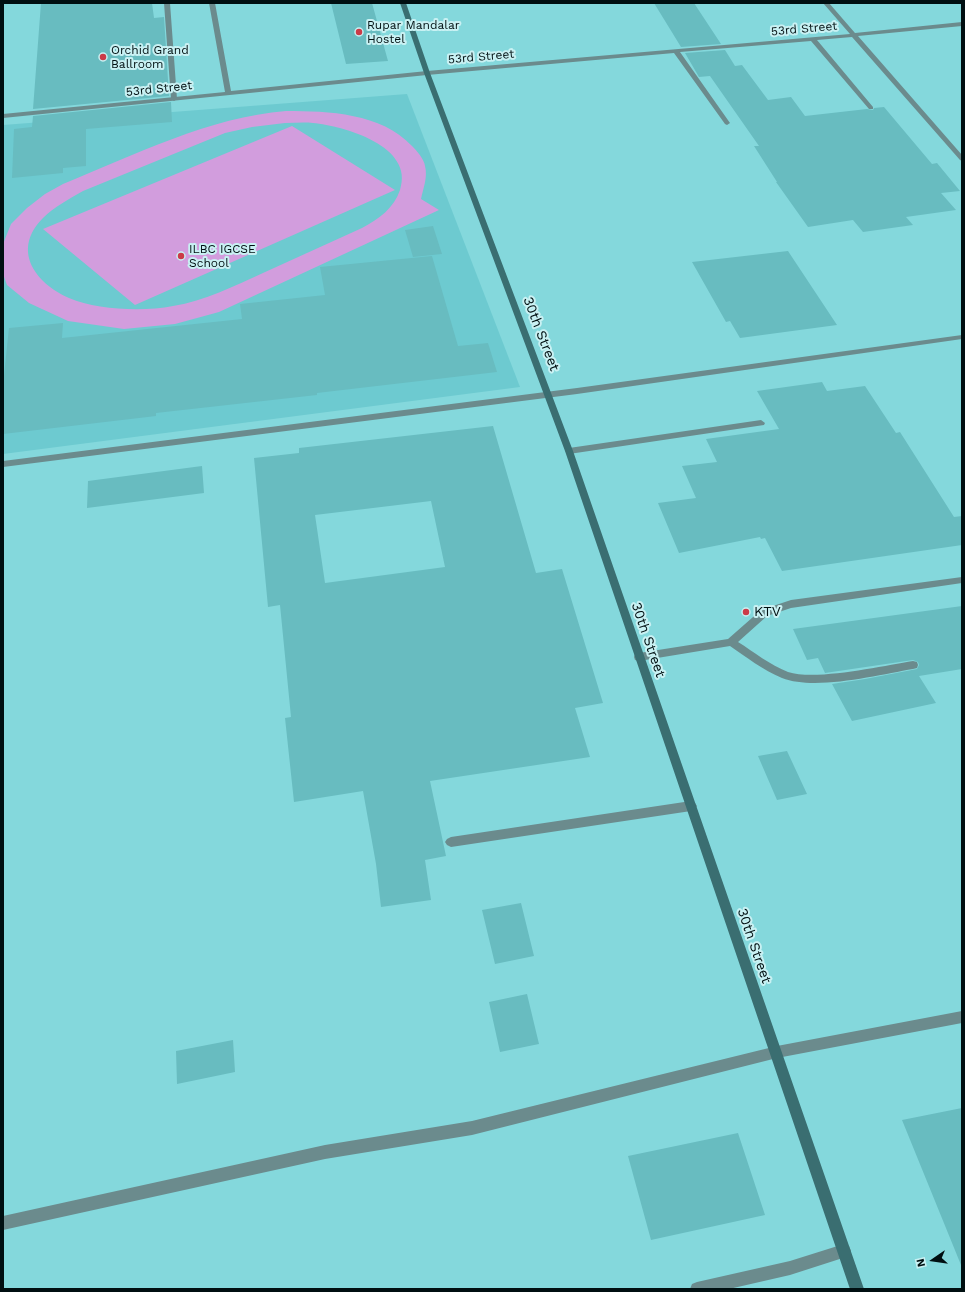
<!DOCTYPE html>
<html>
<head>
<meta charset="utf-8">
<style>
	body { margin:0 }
	#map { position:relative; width:965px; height:1292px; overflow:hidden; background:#84d8dc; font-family:"Work Sans",sans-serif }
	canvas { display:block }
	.frame { position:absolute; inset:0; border:4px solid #000f11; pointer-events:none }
	.north { position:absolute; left:913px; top:1240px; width:40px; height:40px; -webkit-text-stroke:3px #c9f1f3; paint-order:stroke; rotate:257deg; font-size:11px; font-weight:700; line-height:16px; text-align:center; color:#000f11 }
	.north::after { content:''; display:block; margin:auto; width:14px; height:18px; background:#000f11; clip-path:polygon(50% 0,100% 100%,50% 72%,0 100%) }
</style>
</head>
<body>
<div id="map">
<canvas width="965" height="1292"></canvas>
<div class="frame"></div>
<div class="north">N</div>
</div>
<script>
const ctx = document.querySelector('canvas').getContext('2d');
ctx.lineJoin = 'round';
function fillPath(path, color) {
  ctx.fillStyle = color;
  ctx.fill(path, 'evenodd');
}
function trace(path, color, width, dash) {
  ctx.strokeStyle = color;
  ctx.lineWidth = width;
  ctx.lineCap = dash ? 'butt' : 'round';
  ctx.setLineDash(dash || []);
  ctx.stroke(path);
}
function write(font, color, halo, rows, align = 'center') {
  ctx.font = font + ' "Work Sans",sans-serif';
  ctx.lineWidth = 4;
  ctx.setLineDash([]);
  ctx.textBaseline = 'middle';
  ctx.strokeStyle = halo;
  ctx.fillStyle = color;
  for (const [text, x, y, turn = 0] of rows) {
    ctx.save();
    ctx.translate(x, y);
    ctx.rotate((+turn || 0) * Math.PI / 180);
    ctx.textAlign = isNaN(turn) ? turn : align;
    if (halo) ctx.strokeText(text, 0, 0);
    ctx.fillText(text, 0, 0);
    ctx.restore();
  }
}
const built = new Path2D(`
	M407,94L520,387L3,454V125Z`);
const green = new Path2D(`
	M286,111C329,111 381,113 412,146C417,151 424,159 425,166C428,177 423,189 421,199L439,210L219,312L175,324L124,329L68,321L29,303L7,285L3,274V244L11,224L27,208L45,194L63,184C134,155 210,117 286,111ZM285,123C294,123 304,122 313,123C344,126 415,146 400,190C394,208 379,219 362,228C329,243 296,258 263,273C234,286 205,301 173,306C143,312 97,310 69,298C35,283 11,250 43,218C54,207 69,199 83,191L225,133L252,127Z
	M292,126L395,190L135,305L43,229Z`);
const building = new Path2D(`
	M41,3H152L154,18L164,17L169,96L33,109Z
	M331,3H372L388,61L346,64Z
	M654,3H694L721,44L681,47Z
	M725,50L735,66L742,65L768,100L791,97L805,116L867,109L873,110L874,108L884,107L932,164L937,163L960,191L941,193L956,210L906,217L913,225L863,232L853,220L808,227L776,182H777L754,146H759L710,76L699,77L685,53Z
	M171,102L172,122L86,129V166L63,168V173L12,178L14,129L32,127L33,116Z
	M433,226L442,254L413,257L405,230Z
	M788,251L837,325L740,338L730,321L726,322L692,262Z
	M432,256L458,346L488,343L497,372L317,393V395L156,413V416L3,434V385L9,328L63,323L62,338L242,319L240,304L325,295L320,267Z
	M822,382L827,391L865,386L896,433L900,432L954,517L962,516V545L782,571L765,538L761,539L760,537L679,553L658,503L696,498L682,466L717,462L706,439L779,429L757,391Z
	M493,426L536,573L562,569L603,703L575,708L590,757L430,781L446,856L425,860L431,900L381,907L376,864L363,791L294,802L285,718L291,717L280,605L268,607L254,458L299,453V448ZM431,501L445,567L325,583L315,515Z
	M202,466L204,493L87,508L88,481Z
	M962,606V669L919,676L936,703L852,721L832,684L865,679L917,669L919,665L918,662L913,660L825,673L818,658L807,660L793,629Z
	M787,751L807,794L777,800L758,756Z
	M521,903L534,956L495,964L482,910Z
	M527,994L539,1044L500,1052L489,1002Z
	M233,1040L235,1072L177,1084L176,1051Z
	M962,1108V1265H961L902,1120Z
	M738,1133L765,1215L651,1240L628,1156Z`);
const service = new Path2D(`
	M164,3H170L177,99L174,101L171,99Z
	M761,420L765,423L764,425L569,454L565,451L569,448Z
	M962,577V583L791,608L767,616L738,642C754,652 770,665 788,672C816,681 882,666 913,661L917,662L918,665L917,668L913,669C878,675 815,691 782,678C763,670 746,657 730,646L639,661L635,660L634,657L635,654L639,653L728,639L761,610L791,600Z
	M691,801L695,803L697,806L695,809L691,811L451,847L447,845L445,842L447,839L451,837Z
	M844,1244L849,1246L851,1251L849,1256L790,1275L729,1289H690L692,1284L697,1282L790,1261Z`);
const minor = new Path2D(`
	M209,3H215L231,91L427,71L850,34L823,3H829L855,33L962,22V26L858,36L962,155V161L960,160L852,37L817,40L873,107V109H869L811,41L680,52L730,123L727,125L725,124L674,53L427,75L3,118V114L225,92Z
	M962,335V339L577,394L3,467V461L577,388Z
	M962,1011V1023L777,1058L472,1135L325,1159L3,1230V1216L325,1145L472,1121L777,1046Z`);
const secondary = new Path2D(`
	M400,3H406L430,73L573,451L864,1289H850L565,451L424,73Z`);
const markers = [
	[359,32,4,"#cb3b48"],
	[103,57,4,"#cb3b48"],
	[181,256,4,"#cb3b48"],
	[746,612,4,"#cb3b48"]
];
const farPoinames = [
	["Rupar Mandalar",367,25],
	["Hostel",367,39],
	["Orchid Grand",111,50],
	["Ballroom",111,64],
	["ILBC IGCSE",189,249],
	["School",189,263]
];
const farStreetnames = [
	["53rd Street",804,29,-5],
	["53rd Street",481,57,-5],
	["53rd Street",159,89,-6]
];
const streetNames = [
	["30th Street",541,334,69],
	["30th Street",648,640,71],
	["30th Street",754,946,71]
];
const poiNames = [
	["KTV",754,612]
];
fillPath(built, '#6dcad0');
fillPath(green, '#d29ddd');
fillPath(building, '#68bcc0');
fillPath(service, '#6b8b8d');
fillPath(minor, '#6b8b8d');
fillPath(secondary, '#3a6e71');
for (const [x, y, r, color] of markers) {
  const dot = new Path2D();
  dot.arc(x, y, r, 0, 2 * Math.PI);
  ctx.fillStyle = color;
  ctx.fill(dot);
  trace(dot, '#c9f1f3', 1.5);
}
write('12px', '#000f11', '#c9f1f3', farPoinames, 'left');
write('12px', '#000f11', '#c9f1f3', farStreetnames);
write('14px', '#000f11', '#c9f1f3', streetNames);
write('14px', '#000f11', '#c9f1f3', poiNames, 'left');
</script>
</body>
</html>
